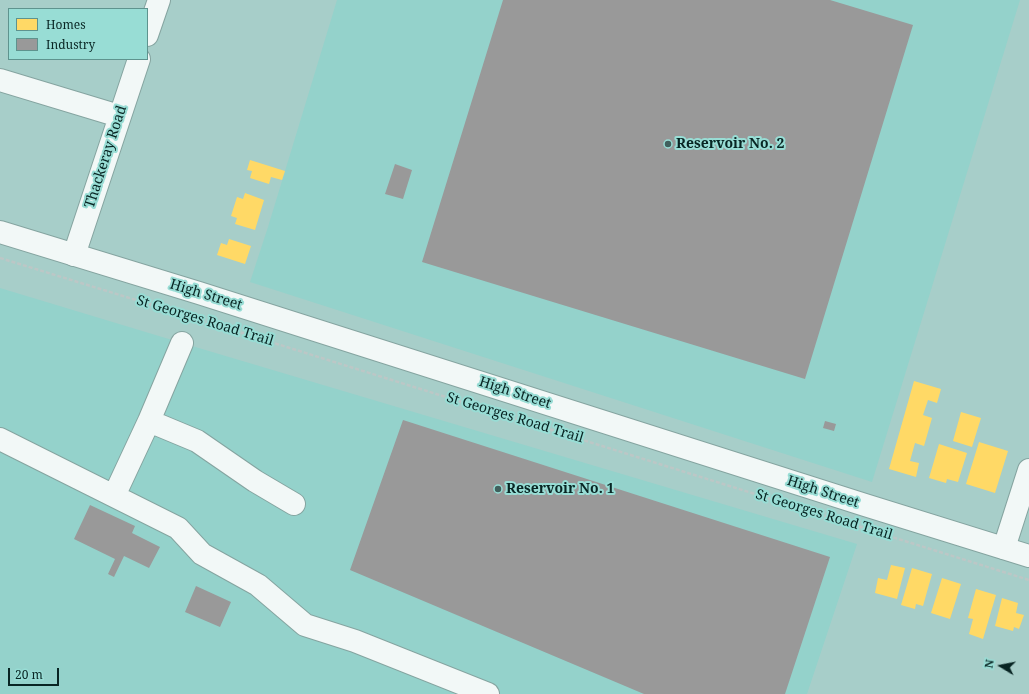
<!DOCTYPE html>
<html>
<head>
<meta charset="utf-8">
<style>
	body { margin:0 }
	#map { position:relative; width:1029px; height:694px; overflow:hidden; background:#a7cec9; font-family:"Noto Serif",serif }
	canvas { display:block }
	.legend { position:absolute; left:8px; top:8px; width:140px; height:52px; box-sizing:border-box; background:#98ddd5; border:1px solid #5e938e; margin:0; padding:5px 7px; list-style:none; font-size:12px; color:#082523 }
	.legend li { display:flex; align-items:center; gap:8px; height:20px }
	.legend b { width:20px; border:1px solid #5e938e }
	.north { position:absolute; left:981px; top:646px; width:40px; height:40px; -webkit-text-stroke:3px #98ddd5; paint-order:stroke; rotate:280deg; font-size:11px; font-weight:700; line-height:16px; text-align:center; color:#082523 }
	.north::after { content:''; display:block; margin:auto; width:14px; height:18px; background:#082523; clip-path:polygon(50% 0,100% 100%,50% 72%,0 100%) }
	.scale { position:absolute; left:8px; top:668px; width:51px; height:18px; box-sizing:border-box; border:2px solid #082523; border-top:0; padding-left:5px; font-size:12px; line-height:14px; white-space:nowrap; color:#082523; -webkit-text-stroke:3px #98ddd5; paint-order:stroke }
</style>
</head>
<body>
<div id="map">
<canvas width="1029" height="694"></canvas>
<ul class="legend">
<li><b style="height:11px;background:#ffd966"></b>Homes</li>
<li><b style="height:11px;background:#999"></b>Industry</li>
</ul>
<div class="north">N</div>
<div class="scale">20 m</div>
</div>
<script>
const ctx = document.querySelector('canvas').getContext('2d');
ctx.lineJoin = 'round';
function fillPath(path, color) {
  ctx.fillStyle = color;
  ctx.fill(path, 'evenodd');
}
function trace(path, color, width, dash) {
  ctx.strokeStyle = color;
  ctx.lineWidth = width;
  ctx.lineCap = dash ? 'butt' : 'round';
  ctx.setLineDash(dash || []);
  ctx.stroke(path);
}
function write(font, color, halo, rows, align = 'center') {
  ctx.font = font + ' "Noto Serif",serif';
  ctx.lineWidth = 4;
  ctx.setLineDash([]);
  ctx.textBaseline = 'middle';
  ctx.strokeStyle = halo;
  ctx.fillStyle = color;
  for (const [text, x, y, turn = 0] of rows) {
    ctx.save();
    ctx.translate(x, y);
    ctx.rotate((+turn || 0) * Math.PI / 180);
    ctx.textAlign = isNaN(turn) ? turn : align;
    if (halo) ctx.strokeText(text, 0, 0);
    ctx.fillText(text, 0, 0);
    ctx.restore();
  }
}
const built = new Path2D(`
	M337,0H1020L872,482L250,282L268,227Z
	M0,288L182,343L857,544L807,694H0Z`);
const homes = new Path2D(`
	M250,160L285,171L282,180L271,177L269,184L250,178L252,171L247,170Z
	M245,193L264,200L255,230L235,224L237,218L231,216L237,197L243,199Z
	M229,239L251,246L245,264L217,255L221,243L227,245Z
	M914,381L941,389L937,403L928,400L923,415L932,418L924,446L915,443L910,461L919,463L916,477L889,469Z
	M961,412L981,418L972,447L953,441Z
	M979,442L1008,451L995,493L966,484Z
	M939,444L967,453L958,482L947,479L946,483L929,478Z
	M891,565L905,568L897,599L875,593L878,578L887,580Z
	M912,568L932,574L923,606L916,604L915,609L901,605Z
	M942,578L961,584L950,619L931,613Z
	M976,589L996,595L983,639L969,634L973,619L968,618Z
	M1002,598L1018,603L1016,613L1024,615L1019,629L1014,627L1013,631L995,626Z`);
const industry = new Path2D(`
	M503,0H830L913,25L805,379L422,262Z
	M395,164L412,170L403,199L385,194Z
	M403,420L830,557L785,694H644L350,570Z
	M825,421L836,424L834,431L823,428Z
	M90,505L135,526L132,533L160,547L149,568L124,556L114,577L108,574L115,559L74,539Z
	M196,586L231,602L220,627L185,612Z`);
const path = new Path2D(`
	M0,258L191,317L1029,580`);
const minor = new Path2D(`
	M147,35L159,0
	M0,80L119,116
	M74,255L139,59
	M182,343L149,421L114,496L178,528L202,554L258,585L305,625L355,641L488,694
	M149,421L197,441L255,481L294,504
	M0,439L114,496
	M1004,548L1029,470`);
const major = new Path2D(`
	M0,232L199,293L865,505L1029,556`);
const markers = [
	[668,144,4,"#40605d"],
	[498,489,4,"#40605d"]
];
const poiNames = [
	["Reservoir No. 2",676,144],
	["Reservoir No. 1",506,489]
];
const streetNames = [
	["Thackeray Road",106,157,-72],
	["High Street",206,295,17],
	["St Georges Road Trail",205,321,17],
	["High Street",515,393,18],
	["St Georges Road Trail",515,418,17],
	["High Street",823,492,18],
	["St Georges Road Trail",824,515,17]
];
fillPath(built, '#94d2cb');
fillPath(homes, '#ffd966');
fillPath(industry, '#999');
trace(minor, '#85a4a0', 24);
trace(major, '#85a4a0', 24);
trace(path, '#bcc7c6', 2.5, [4, 2]);
trace(minor, '#f2f8f7', 22);
trace(major, '#f2f8f7', 22);
for (const [x, y, r, color] of markers) {
  const dot = new Path2D();
  dot.arc(x, y, r, 0, 2 * Math.PI);
  ctx.fillStyle = color;
  ctx.fill(dot);
  trace(dot, '#98ddd5', 1.5);
}
write('bold 14px', '#082523', '#98ddd5', poiNames, 'left');
write('14px', '#082523', '#98ddd5', streetNames);
</script>
</body>
</html>
